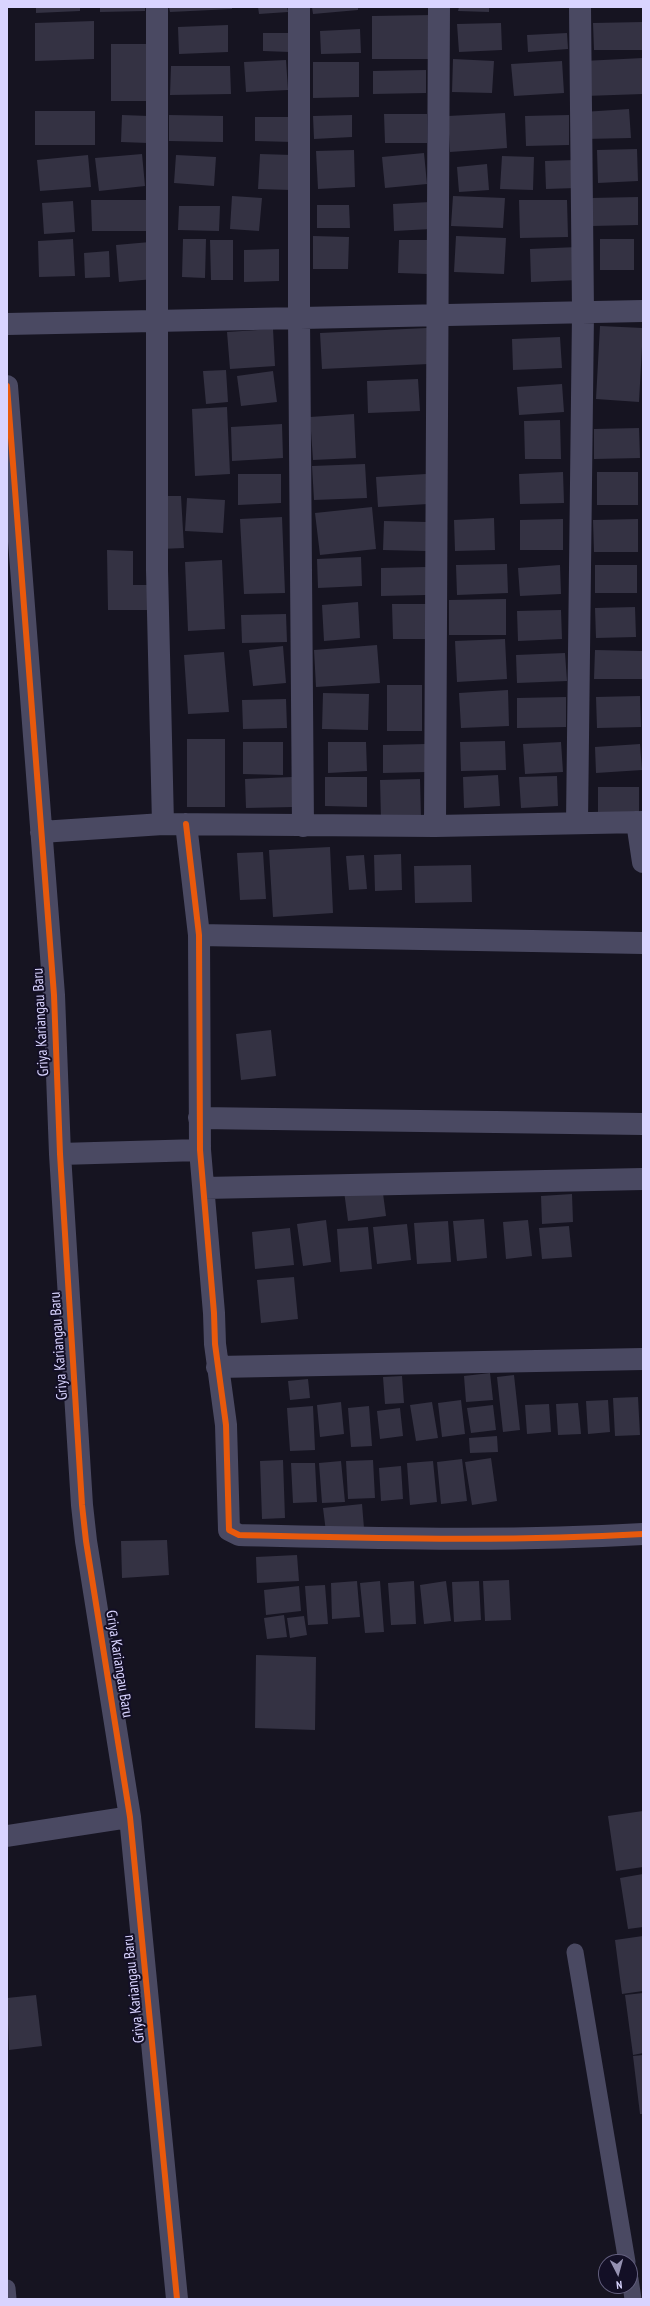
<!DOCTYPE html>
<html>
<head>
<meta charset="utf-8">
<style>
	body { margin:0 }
	#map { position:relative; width:650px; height:2306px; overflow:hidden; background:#161421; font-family:"PT Sans Narrow",sans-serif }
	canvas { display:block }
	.frame { position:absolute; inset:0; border:8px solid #d9d4ff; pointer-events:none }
	.north { position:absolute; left:598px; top:2254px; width:40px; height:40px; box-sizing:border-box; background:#130f26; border:1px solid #625e7d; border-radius:50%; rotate:174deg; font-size:11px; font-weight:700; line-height:16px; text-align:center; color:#d9d4ff }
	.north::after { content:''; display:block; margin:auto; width:14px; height:18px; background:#9591b1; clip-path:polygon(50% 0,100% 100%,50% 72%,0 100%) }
</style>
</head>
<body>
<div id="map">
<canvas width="650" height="2306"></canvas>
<div class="frame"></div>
<div class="north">N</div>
</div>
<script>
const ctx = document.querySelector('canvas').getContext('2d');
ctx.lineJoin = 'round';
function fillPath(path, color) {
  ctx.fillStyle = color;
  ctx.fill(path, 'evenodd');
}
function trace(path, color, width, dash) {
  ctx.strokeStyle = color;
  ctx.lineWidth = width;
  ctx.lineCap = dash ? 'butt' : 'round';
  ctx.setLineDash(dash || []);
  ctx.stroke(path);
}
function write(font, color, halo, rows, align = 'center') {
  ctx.font = font + ' "PT Sans Narrow",sans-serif';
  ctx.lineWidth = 4;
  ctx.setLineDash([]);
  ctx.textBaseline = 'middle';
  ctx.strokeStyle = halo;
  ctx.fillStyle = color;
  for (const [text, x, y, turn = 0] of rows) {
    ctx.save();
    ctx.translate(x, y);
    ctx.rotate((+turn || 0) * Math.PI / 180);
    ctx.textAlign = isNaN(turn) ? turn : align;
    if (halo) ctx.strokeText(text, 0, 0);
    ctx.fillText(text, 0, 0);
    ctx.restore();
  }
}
const building = new Path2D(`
	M36,7H80V11L36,13Z
	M100,7H145V11L100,12Z
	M169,7H232V9L170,12Z
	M258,7H287L288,12L259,14Z
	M312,7H358V10L313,14Z
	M459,7H489V12L458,11Z
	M433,15V59H372V16Z
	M94,21V59L35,61V23Z
	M643,22V50H594L593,23Z
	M501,23L502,50L459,52L457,24Z
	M228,25V52L179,54L178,27Z
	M360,29L361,53L321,54L320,31Z
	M263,33H291L290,52L263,51Z
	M567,33L568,49L528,52L527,35Z
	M111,44H155V101H111Z
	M643,58V94L585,96L583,61Z
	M453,59L494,61L492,93L452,92Z
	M286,60L288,90L246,92L244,62Z
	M562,61L564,93L514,96L511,64Z
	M313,62H359V97L313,98Z
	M171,66H230L231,94L170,95Z
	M426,70V93L373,94V71Z
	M629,109L631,138L584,139L583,112Z
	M35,111H95V145H35Z
	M505,113L507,148L450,152L448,116Z
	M384,114H427V143H385Z
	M122,115L149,116L148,143L121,142Z
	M169,115L223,116V142L169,141Z
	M352,115V137L314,139L313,116Z
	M569,115V145L526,146L525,116Z
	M255,117H293V142L255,141Z
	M637,149L638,181L598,183L597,150Z
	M354,150L355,187L318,189L316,151Z
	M424,153L427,184L385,188L382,157Z
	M142,154L145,186L99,191L95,158Z
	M260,154L292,155L291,190L258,189Z
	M88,155L91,187L40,191L37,160Z
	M176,155L216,157L214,186L174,183Z
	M502,156L534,157L533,190L500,189Z
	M575,160L576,188L546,189L545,161Z
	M487,164L489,190L459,192L457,167Z
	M232,196L262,198L259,231L230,229Z
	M453,196L505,198L503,228L451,226Z
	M638,197V225L591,226V198Z
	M91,200H146V231H92Z
	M519,200H567L568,237L520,238Z
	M73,201L75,232L44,234L42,203Z
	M430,202L431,229L394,231L393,204Z
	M317,205H349L350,228H317Z
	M179,206H220L219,231L178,230Z
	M313,236L349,237L348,269H313Z
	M456,236L506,238L504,274L454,272Z
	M73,239L75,276L39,277L38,241Z
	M183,239H206L205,278L182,277Z
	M600,239H634V270H600Z
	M210,240H233V280H211Z
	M399,240H428L427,274L398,273Z
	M150,242L154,279L119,282L116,245Z
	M578,247L579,280L531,282L530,249Z
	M279,249V281L244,282V250Z
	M109,251L110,277L85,278L84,253Z
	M600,326L643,328L639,402L596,399Z
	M427,328L429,364L322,369L320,333Z
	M273,329L275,366L230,369L227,332Z
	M560,337L562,368L513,370L512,339Z
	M226,370L228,402L206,404L203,371Z
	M273,371L277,402L241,406L237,376Z
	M418,379L420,411L368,413L367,381Z
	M562,384L564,412L519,415L517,387Z
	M227,407L230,474L195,476L192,409Z
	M354,414L356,458L313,460L310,417Z
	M560,420L561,459H525L524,421Z
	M282,424L283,458L232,461L231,427Z
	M639,428L640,458L594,459V429Z
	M365,464L367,498L314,500L312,466Z
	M563,472L564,503L520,504L519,474Z
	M597,472H638V505H597Z
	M238,474H281V503L238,505Z
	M426,474L428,504L378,507L376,477Z
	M158,496H181L184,548L160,549Z
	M187,498L225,500L223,533L185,531Z
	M372,507L376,549L320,555L315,513Z
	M282,517L285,593L244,594L240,519Z
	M494,518L495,550L455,551L454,520Z
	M563,519V550H520V520Z
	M638,519V552H594L593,520Z
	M384,521L427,522L426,551L383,550Z
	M107,550L133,551V585H150V610H108Z
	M361,557L362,586L318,588L317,559Z
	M222,560L225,629L188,631L185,562Z
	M507,564L508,593L457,595L456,565Z
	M560,565L561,594L520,596L518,568Z
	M595,565H637V593H595Z
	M426,567V595L381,596V568Z
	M506,599V635H449V600Z
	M358,602L360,638L324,641L322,605Z
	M392,604H429V639H393Z
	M635,607L636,637L596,638L595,608Z
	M561,610L562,639L518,641L517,611Z
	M286,614L287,642L242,643L241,615Z
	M505,639L507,679L457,682L455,641Z
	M377,645L380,683L316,687L314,650Z
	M283,646L286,683L253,686L249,650Z
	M595,650L642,651V679H594Z
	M224,652L229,712L188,714L184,655Z
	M565,653L567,681L517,683L516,655Z
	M387,685H422V731H387Z
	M508,690L509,726L461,728L459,693Z
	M323,693L369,694L368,730L322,729Z
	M640,696L641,727L597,728L596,697Z
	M566,697V727L517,728V698Z
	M286,699L287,728L243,729L242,700Z
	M187,739H225V807H187Z
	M505,741L506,770L461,771L460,742Z
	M243,742H283V775L243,774Z
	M328,742H366L367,771L328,773Z
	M561,742L563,772L525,774L523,744Z
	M426,744L427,772L383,773V745Z
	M640,744L642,770L596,773L595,747Z
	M498,775L500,806L464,808L463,777Z
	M557,776L558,806L521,808L519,777Z
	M292,777L293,807L246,808L245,779Z
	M325,777H367V807L325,806Z
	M420,779L421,818L381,819L380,780Z
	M598,787H639V816H598Z
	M330,847L333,913L273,917L269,850Z
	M263,852L266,899L240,900L237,853Z
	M401,854L402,890L375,891L374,855Z
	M364,855L367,889L349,890L346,856Z
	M471,865L472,902L415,903L414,866Z
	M271,1030L276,1076L241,1080L236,1034Z
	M382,1186L386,1216L348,1221L344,1191Z
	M572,1194L573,1222L542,1224L541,1196Z
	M484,1219L487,1258L457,1261L453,1221Z
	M326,1220L331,1262L303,1266L297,1224Z
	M528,1220L532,1256L506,1259L503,1222Z
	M448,1221L451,1262L417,1264L414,1223Z
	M407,1224L411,1260L377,1264L373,1227Z
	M569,1226L572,1257L542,1259L539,1228Z
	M368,1227L372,1269L340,1272L337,1229Z
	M290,1228L294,1265L255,1269L252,1232Z
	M294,1277L298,1319L261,1323L257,1280Z
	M490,1373L493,1400L466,1402L464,1376Z
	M514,1375L520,1430L503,1432L497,1377Z
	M402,1376L404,1403L385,1404L383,1377Z
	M308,1379L310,1398L290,1400L288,1381Z
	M638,1397L640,1435L615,1436L613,1398Z
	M461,1400L465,1434L442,1437L438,1403Z
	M608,1400L610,1432L588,1434L586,1401Z
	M341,1402L344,1434L320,1437L317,1405Z
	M432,1402L438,1438L416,1441L410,1405Z
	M578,1403L581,1434L558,1435L556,1404Z
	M549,1404L551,1432L527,1434L525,1405Z
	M493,1405L496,1430L471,1433L467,1408Z
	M313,1406L315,1450L290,1451L287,1408Z
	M369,1406L372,1446L351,1447L348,1408Z
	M400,1408L403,1436L380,1439L377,1411Z
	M497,1436L498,1452L470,1453L469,1438Z
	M491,1458L497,1501L472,1505L465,1462Z
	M462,1459L467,1501L441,1504L437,1462Z
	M283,1460L285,1518L262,1519L260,1461Z
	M373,1460L375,1498L348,1499L346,1461Z
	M341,1461L345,1502L322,1503L319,1463Z
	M433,1461L437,1502L410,1505L407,1463Z
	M291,1463H315L317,1502L293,1503Z
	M401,1466L403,1499L381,1501L379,1468Z
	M362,1504L364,1528L326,1532L323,1508Z
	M167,1540L169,1575L122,1578L121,1541Z
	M297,1555L299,1581L257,1583L256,1557Z
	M509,1580L511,1620L485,1621L483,1581Z
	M357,1581L360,1617L332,1619L331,1583Z
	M380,1581L384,1632L365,1633L360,1583Z
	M414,1581L416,1624L391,1625L388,1583Z
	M446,1581L451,1621L424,1624L420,1585Z
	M479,1581L481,1620L454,1622L452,1582Z
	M325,1585L328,1624L308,1625L305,1586Z
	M299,1586L301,1611L266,1615L264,1590Z
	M284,1615L287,1637L267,1639L264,1618Z
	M304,1616L307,1635L290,1638L287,1618Z
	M256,1655L316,1657L315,1730L255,1728Z
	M643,1811V1867L616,1871L608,1816Z
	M643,1874V1927L628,1929L620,1878Z
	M643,1936V1991L622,1994L615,1940Z
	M643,1993V2053L633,2055L625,1995Z
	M36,1995L42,2046L9,2050L7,1998Z
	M643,2055V2114H640L633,2056Z`);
const lane = new Path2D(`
	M575,1952L627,2262
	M630,2279L633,2299
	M7,2288L8,2299`);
const street = new Path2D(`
	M157,7V570L163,824
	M299,7V318L303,826
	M7,324L643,311
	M7,386L54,995L60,1154L82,1505L86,1541L130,1817L177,2299
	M637,822L643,862
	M577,823L583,313L580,7
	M186,824L199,935L200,1150L214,1313L215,1344L226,1425L229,1530L239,1535C374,1538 508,1542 643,1534
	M435,826L439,7
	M41,832L163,824L435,826L643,822
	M199,935L643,943
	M199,1118L643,1124
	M60,1154L200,1150
	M204,1188L643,1179
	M217,1367L643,1359
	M7,1836L130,1817`);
const cycleway = new Path2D(`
	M7,386L54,995L60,1154L82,1505L86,1541L130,1817L177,2299
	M186,824L199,935L200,1150L214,1313L215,1344L226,1425L229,1530L239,1535C374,1538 508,1542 643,1534`);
const streetNames = [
	["Griya Kariangau Baru",41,1022,-93],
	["Griya Kariangau Baru",59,1346,-94],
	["Griya Kariangau Baru",119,1664,81],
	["Griya Kariangau Baru",134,1989,-96]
];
fillPath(building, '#343243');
trace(lane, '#4a4962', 17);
trace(street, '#4a4962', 22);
trace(cycleway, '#e8590c', 6);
write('15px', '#d9d4ff', '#130f26', streetNames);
</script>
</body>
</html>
